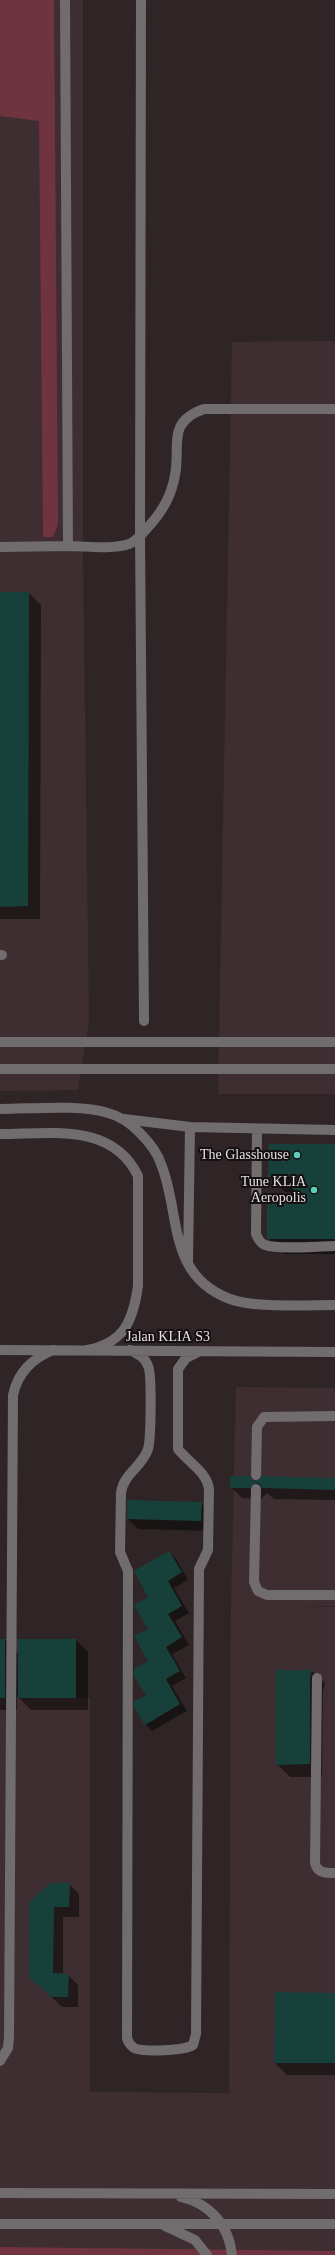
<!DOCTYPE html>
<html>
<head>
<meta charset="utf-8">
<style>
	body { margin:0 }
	canvas { display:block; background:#2f2526 }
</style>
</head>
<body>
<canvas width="335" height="2255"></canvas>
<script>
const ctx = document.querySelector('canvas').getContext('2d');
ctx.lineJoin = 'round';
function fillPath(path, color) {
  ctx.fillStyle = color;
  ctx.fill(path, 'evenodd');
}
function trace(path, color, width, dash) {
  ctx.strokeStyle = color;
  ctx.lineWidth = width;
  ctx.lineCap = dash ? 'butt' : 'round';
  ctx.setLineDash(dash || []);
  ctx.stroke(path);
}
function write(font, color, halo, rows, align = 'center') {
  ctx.font = font + ' Georgia,serif';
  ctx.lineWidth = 4;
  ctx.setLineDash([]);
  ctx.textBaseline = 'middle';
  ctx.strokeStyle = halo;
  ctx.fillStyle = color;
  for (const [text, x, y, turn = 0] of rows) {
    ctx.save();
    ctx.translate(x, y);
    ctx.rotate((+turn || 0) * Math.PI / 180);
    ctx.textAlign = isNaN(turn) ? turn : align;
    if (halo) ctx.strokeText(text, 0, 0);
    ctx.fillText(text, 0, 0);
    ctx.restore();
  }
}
const built = new Path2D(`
	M0,0H83V560L89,1022L78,1090L0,1091Z
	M335,341V1094H218L232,342Z
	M236,1387L335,1388V1606L281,1607H335V2255H0V1639H76V1697L90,1698V2092L229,2093L231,1607Z`);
const green = new Path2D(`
	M0,0H54L58,524L53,537H43L39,121L0,116Z
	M0,2247L335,2251V2255H0Z`);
const shadow = new Path2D(`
	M0,593H29L41,605L40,919H0Z
	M335,1145V1254H284L268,1238L294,1204V1192H285L269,1177Z
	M249,1477L254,1482L335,1479V1500L274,1499L267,1493L261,1499L242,1498L231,1487Z
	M201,1503L211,1513V1531L138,1529L128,1519Z
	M169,1552L176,1559L188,1580L174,1588L189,1613L175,1621L189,1645L172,1654L186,1678L172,1686L187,1711L152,1731L145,1724L149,1661V1597Z
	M0,1640H5L19,1655L76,1640L88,1652V1710H31L17,1696V1710H0Z
	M277,1671H312L325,1683L323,1691L322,1777H290L277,1764Z
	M69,1884L79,1894V1917H63V1974L68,1975L78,1985V2007H62L41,1987L30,1903Z
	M335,1994V2075H287L275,2063Z`);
const building = new Path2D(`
	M0,592H29L28,906L0,907Z
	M269,1144H335V1239H267V1203H293V1177H268Z
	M230,1476H250L252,1480L256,1481L262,1476L335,1478V1490L262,1488L260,1484L256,1483L250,1488H230Z
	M127,1500L202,1502L201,1521L127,1519Z
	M169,1551L182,1572L168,1581L182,1606L168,1614L182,1637L166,1647L180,1671L166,1679L180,1704L145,1725L134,1707V1702L146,1695L134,1676V1669L148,1661L134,1636L148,1629L134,1605L148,1597L134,1571Z
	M0,1639H5V1698H0Z
	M18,1639H76V1698H18Z
	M276,1670H312L310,1678V1764L276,1765Z
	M51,1883H70L69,1907H54L53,1973L69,1974L68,1997H51L29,1977V1902Z
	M275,1992L335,1993V2063H274Z`);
const minor = new Path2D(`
	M141,0L140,536L144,1021
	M68,546C87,546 110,550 129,544C137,541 144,532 149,526C162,512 172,494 175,475C181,446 166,422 204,409H335
	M0,547L68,546L65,0
	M0,955H2
	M0,1042H335
	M0,1069H335
	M0,1109C31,1109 79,1104 108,1113C120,1116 130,1123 139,1132C148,1141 157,1151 161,1164C181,1212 166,1275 230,1299C254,1308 307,1305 335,1305
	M124,1119L190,1127L335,1130
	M257,1129L256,1234C258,1239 260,1243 265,1245C280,1250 318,1246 335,1246
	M0,1134C49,1134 112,1122 138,1176V1286C133,1321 124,1343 87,1350
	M188,1261L190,1127
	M0,1350L335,1352
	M130,1350C138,1354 145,1357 148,1366C152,1373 151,1440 148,1449C143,1466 123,1474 121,1493L120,1552L128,1571L127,2038C128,2042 130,2045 134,2048C143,2052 184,2051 193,2045L196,2034L199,1569L208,1550L209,1489C207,1472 188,1462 178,1449V1369L186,1358L200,1351
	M256,1475L257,1427L264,1417L335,1416
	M256,1489L254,1582L258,1591L267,1595H335
	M317,1678L315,1863C317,1873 326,1873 335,1873
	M0,2061L8,2048L9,2037L13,1395C18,1372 32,1359 53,1350
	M0,2193L335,2194
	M181,2197C211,2204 229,2226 232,2255
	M0,2224H335
	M165,2226L195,2240L207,2255`);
const markers = [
	[297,1155,4,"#5bcebb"],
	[314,1190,4,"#5bcebb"]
];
const poiNames = [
	["The Glasshouse",289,1155],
	["Tune KLIA",306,1182],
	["Aeropolis",306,1198]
];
const streetNames = [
	["Jalan KLIA S3",168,1337]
];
fillPath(built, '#3e2e31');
fillPath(green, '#703440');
fillPath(shadow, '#0007');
fillPath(building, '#18403a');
trace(minor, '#716c6d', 10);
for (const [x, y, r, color] of markers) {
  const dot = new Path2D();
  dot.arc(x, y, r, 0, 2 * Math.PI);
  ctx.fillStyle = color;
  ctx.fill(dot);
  trace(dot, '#140f10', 1.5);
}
write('14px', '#e7e0e1', '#140f10', poiNames, 'right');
write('14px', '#e7e0e1', '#140f10', streetNames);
</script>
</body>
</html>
